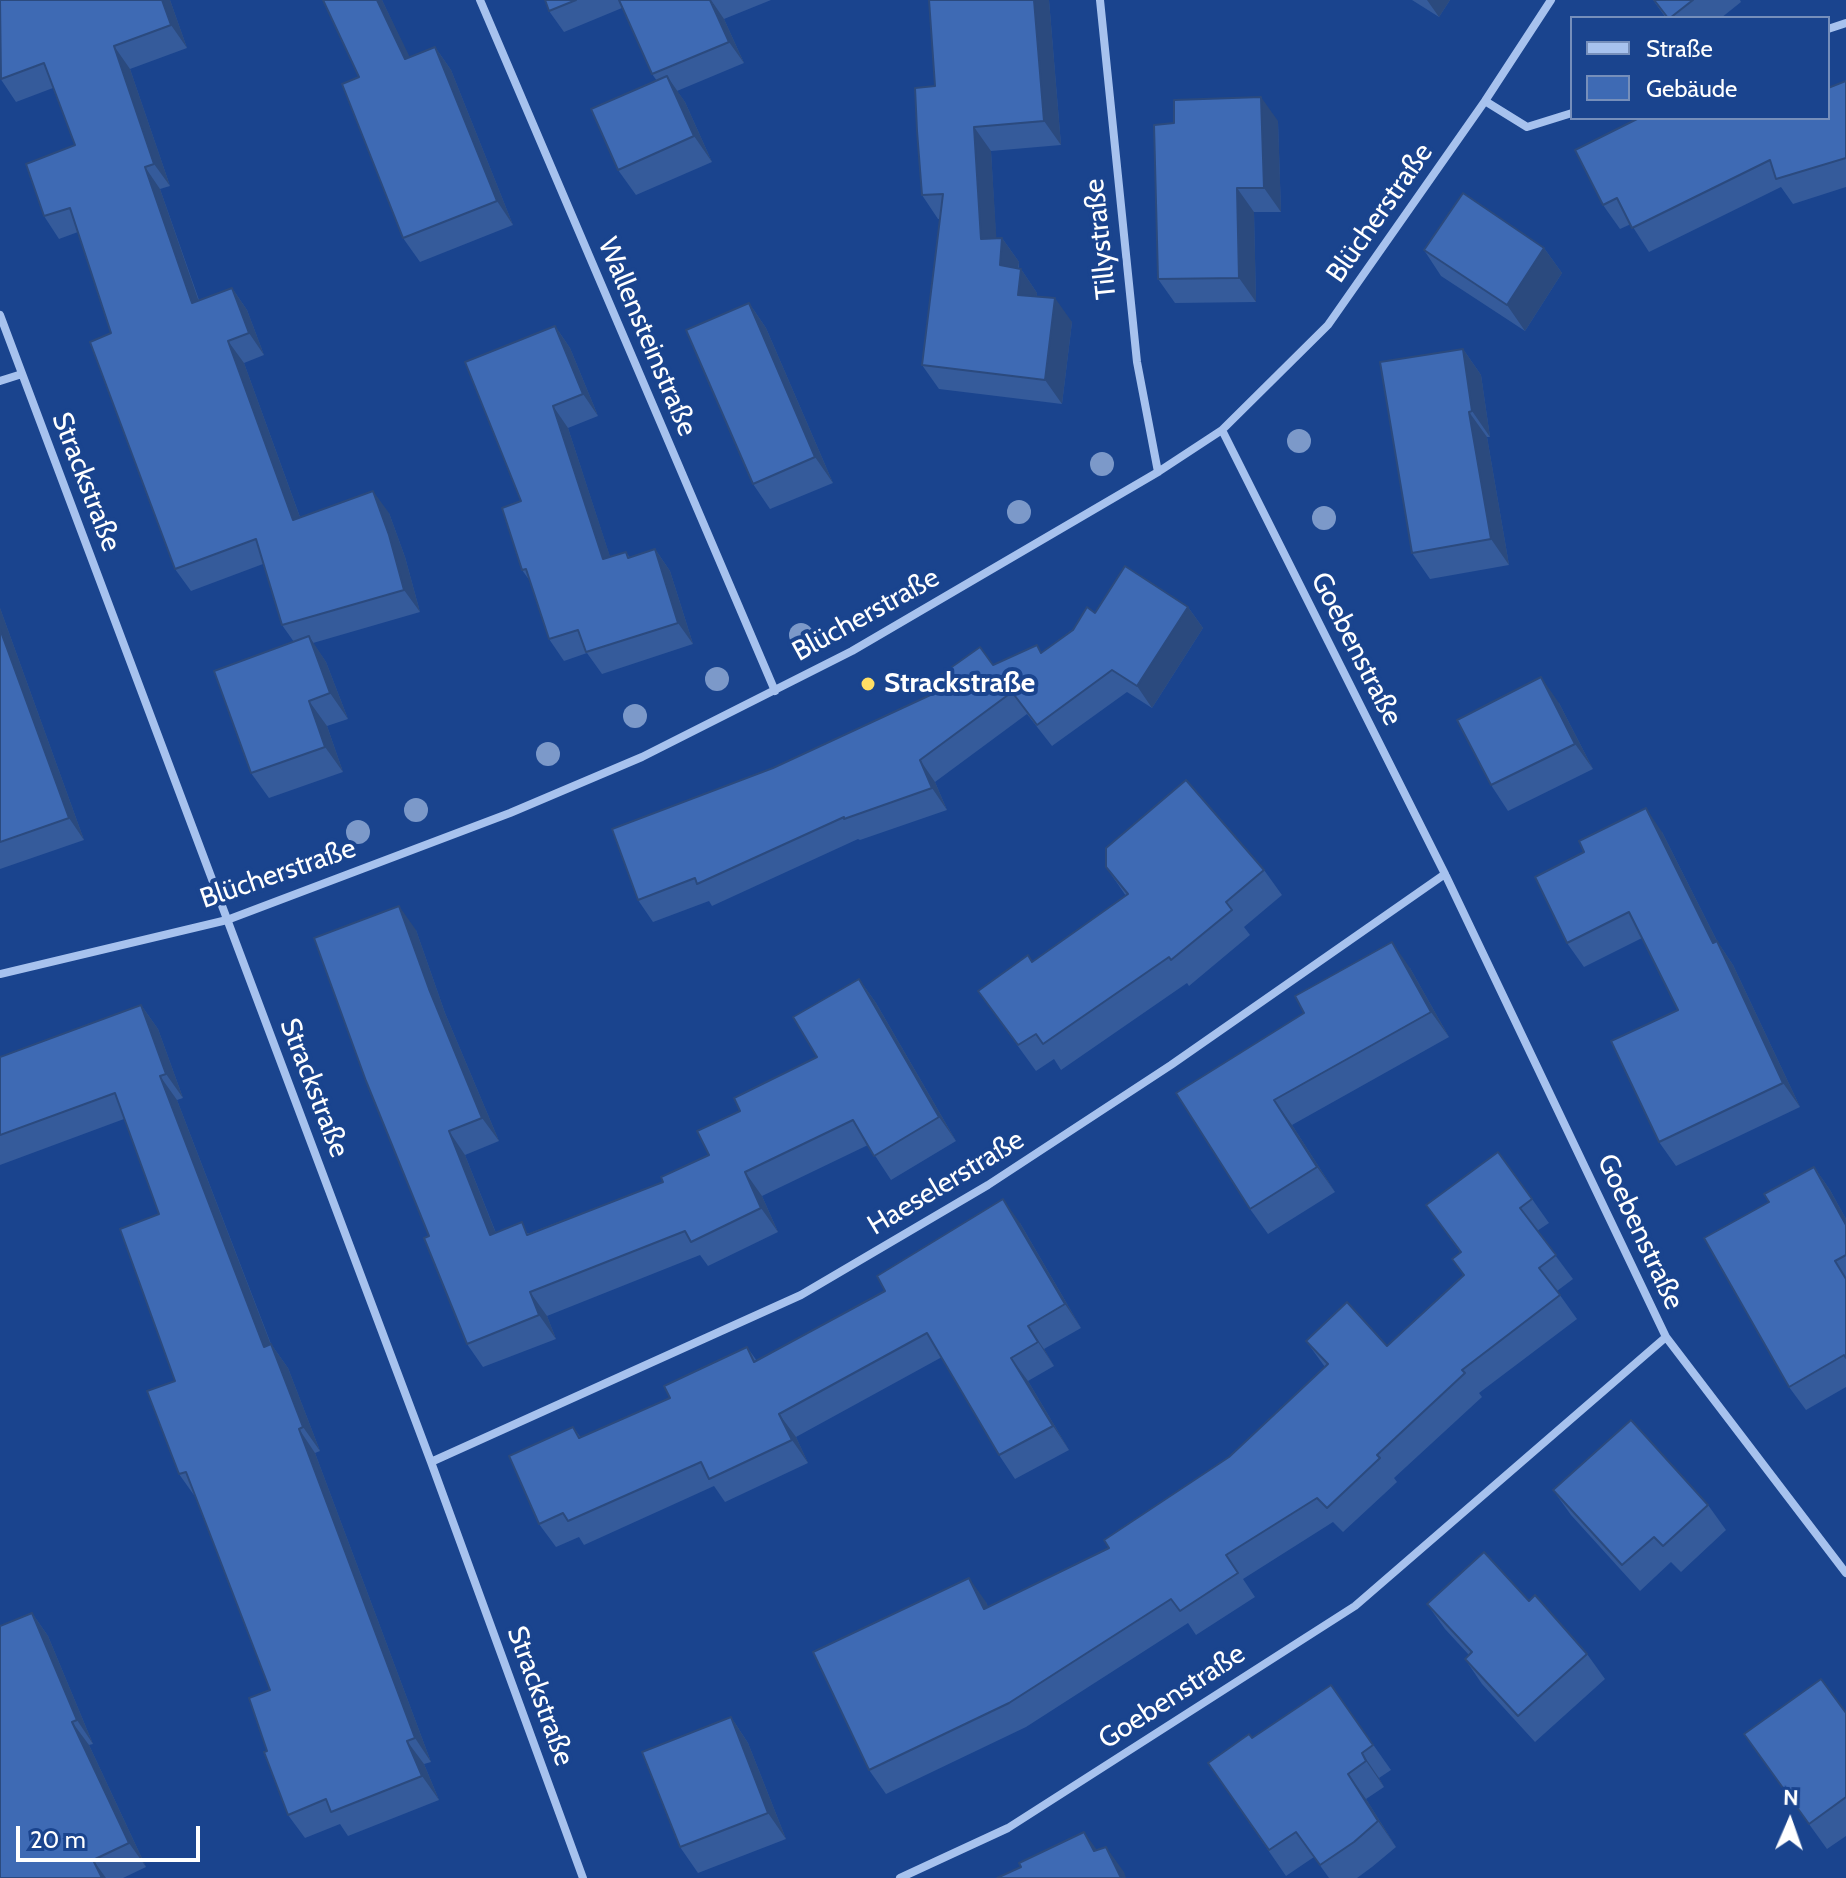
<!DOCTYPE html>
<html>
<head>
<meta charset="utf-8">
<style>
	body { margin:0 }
	#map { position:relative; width:1846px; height:1878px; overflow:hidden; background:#1a448e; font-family:Cabin,sans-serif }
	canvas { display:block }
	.legend { position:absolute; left:1570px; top:16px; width:260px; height:104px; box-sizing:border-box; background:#1a448e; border:2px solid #768fbb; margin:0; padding:10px 14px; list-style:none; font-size:24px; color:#fff }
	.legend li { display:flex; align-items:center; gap:16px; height:40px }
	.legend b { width:40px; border:2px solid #768fbb }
	.north { position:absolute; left:1750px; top:1782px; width:80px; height:80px; -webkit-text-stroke:6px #1a448e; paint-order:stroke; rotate:2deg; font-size:22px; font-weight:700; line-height:32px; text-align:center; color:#fff }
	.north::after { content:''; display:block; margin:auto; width:28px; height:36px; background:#fff; clip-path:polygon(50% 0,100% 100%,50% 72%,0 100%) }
	.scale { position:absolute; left:16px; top:1826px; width:184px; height:36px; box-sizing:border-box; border:4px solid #fff; border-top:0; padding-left:10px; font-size:24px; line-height:28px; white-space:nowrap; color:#fff; -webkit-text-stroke:6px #1a448e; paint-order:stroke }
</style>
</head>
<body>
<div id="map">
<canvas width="1846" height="1878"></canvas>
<ul class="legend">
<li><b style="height:10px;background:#a7c2ee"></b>Straße</li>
<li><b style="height:22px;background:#3e6ab4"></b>Gebäude</li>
</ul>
<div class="north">N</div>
<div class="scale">20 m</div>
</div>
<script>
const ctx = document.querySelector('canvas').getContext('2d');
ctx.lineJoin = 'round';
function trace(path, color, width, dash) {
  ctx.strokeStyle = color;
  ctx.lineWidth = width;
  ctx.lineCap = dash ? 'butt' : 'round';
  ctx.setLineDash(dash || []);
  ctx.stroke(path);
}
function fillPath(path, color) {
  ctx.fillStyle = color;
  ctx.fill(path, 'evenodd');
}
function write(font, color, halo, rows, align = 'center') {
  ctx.font = font + ' Cabin,sans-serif';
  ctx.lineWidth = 8;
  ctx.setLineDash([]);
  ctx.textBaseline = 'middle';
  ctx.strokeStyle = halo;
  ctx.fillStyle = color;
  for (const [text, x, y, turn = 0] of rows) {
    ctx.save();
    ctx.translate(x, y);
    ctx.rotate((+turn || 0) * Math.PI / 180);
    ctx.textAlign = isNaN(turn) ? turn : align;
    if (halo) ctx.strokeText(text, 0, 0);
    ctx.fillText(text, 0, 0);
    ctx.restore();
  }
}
const minor = new Path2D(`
	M480,0L775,691
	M1100,0L1137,362L1158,472
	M1828,29L1846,23
	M1485,101L1527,127L1572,113
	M0,315L431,1462L583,1878
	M0,381L22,374
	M0,974L227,920L510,813L642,757L852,651L1158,472L1222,430L1328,325L1485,101L1551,0
	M1666,1337L1846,1573
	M431,1462L801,1295L988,1185L1171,1065L1445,874
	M900,1878L1008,1828L1355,1606L1666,1337L1445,874L1222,430`);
const trees = [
	[1299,441],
	[1102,464],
	[1019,512],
	[1324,518],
	[801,635],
	[717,679],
	[635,716],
	[548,754],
	[416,810],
	[358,832]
];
const wall = new Path2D(`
	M170,0L187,48L130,69L170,186L160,189L199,300L232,288L247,310L264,355L244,363L300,517L389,513L405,557L420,612L313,643L326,662L348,719L327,726L343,772L269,798L251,773L294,642L282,625L263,564L191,591L175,569L111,333L78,232L59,239L44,216L75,145L53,88L16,102L0,78Z
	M323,0H382L409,57L435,47L451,70L513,225L420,262L403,238L359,77Z
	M545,0H771L724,19L744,63L677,91L685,102L712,162L636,195L618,170L657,81L652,74L622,8L564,32L549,11Z
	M1049,0L1061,145L991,151L996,238H1002L1019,262V269H1021L1037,293V297L1072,322L1062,404L939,389L922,365L940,219H938L922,195L935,86Z
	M1412,0H1450L1439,17Z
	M1653,0H1740L1741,2L1721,18H1666Z
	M1846,81V187L1793,204L1781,187L1649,252L1631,224L1620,229L1603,205L1575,150L1828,118Z
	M1278,121L1281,212H1254L1256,302L1175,303L1158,279Z
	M1544,248L1562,273L1525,331L1441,276L1424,250Z
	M749,303L766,328L833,483L770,509L753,484Z
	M555,326L570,348L598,416L568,428L610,557L626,552L630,558L655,549L670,571L693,644L602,674L587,653L564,661L549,639L530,581L522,570Z
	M1463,349L1481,375L1490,437H1487L1509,565L1430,579L1412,553Z
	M1188,607L1203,628L1152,708L1127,692L1052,746L1027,714L935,782L947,810L860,840L858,839L712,906L709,901L653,922L638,900L773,768L1042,652L1095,613Z
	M0,608L84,840L0,869Z
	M1559,703L1593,769L1508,811L1491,785Z
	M1662,832L1717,941L1733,965L1800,1107L1676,1166L1659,1142L1678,1010L1642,938L1584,967L1567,943Z
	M1106,867L1264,870L1282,895L1244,927L1250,935L1189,986L1187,983L1061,1070L1054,1059L1036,1071L978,991L1033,962L1126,896Z
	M416,930L445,1013L499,1141L465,1155L496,1233H530L663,1182L709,1155L740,1111L817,1057L859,979L876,1003L956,1141L891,1180L868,1145L762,1196L778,1232L708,1266L700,1255L547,1316L556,1339L483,1367L467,1344L429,1236Z
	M1410,968L1449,1037L1292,1125L1335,1192L1268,1234L1250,1209L1176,1093Z
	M141,1005L158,1029L183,1098L177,1100L271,1344L288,1368L320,1451L315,1453L431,1762L424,1764L439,1800L348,1836L340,1824L305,1838L288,1815L267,1751L270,1690L196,1498L179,1474L175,1381L159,1214L124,1119L0,1165V1057Z
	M1814,1167L1830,1190L1846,1219V1387L1806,1410L1789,1387L1769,1202Z
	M1532,1199L1549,1223L1537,1231L1573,1279L1557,1291L1577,1319L1479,1393L1482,1397L1394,1478L1397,1482L1343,1532L1333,1522L1243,1579L1255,1597L1196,1635L1188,1623L1026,1727L886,1794L869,1770L986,1602L988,1607L1109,1548L1229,1457L1325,1367L1306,1341L1387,1346L1463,1275L1452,1259L1460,1252L1426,1205Z
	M1020,1223L1081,1328L1044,1349L1054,1366L1028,1381L1069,1450L1015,1479L999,1455L942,1357L796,1437L808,1463L725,1502L714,1486L584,1545L579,1537L556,1547L539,1524L573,1427L581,1438L670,1398L747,1347L757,1361Z
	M1553,1490L1708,1505L1726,1530L1681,1572L1671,1562L1640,1591L1571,1515Z
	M1529,1601L1587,1654L1605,1679L1535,1742L1482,1684L1465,1659L1469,1655L1445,1629L1427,1604Z
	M32,1613L48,1636L93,1744L89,1745L146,1867L123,1878H0Z
	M1331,1685L1391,1770L1379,1778L1384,1787L1366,1799L1396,1847L1372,1867L1357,1878H1329L1314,1857L1286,1876L1208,1763L1252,1738Z
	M1846,1713V1836L1827,1849L1744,1734Z
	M731,1717L748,1743L786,1839L698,1873L680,1847Z`);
const shadedWall = new Path2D(`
	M162,0H170L187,48L171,25Z
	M377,0H382L422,82L405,59Z
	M711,0L724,19L744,63L729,42Z
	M1034,0H1049L1061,145L1044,121Z
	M1427,0H1450L1439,17Z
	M114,46L130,69L170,186L154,164Z
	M435,47L451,70L513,225L497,201Z
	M667,76L685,102L712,162L694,136Z
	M1261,97L1278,121L1281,212L1264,188Z
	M974,127L991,151L998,264L981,239Z
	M145,167L160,189L207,325L192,303Z
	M1237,188L1254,212L1256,302L1239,278Z
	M1002,238L1019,262L1016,290L1000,265Z
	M1544,248L1562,273L1525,331L1507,305Z
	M1021,269L1037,293L1035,319L1018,295Z
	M232,288L247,310L264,355L249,333Z
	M1055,298L1072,322L1062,404L1045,380Z
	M749,303L766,328L833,483L815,457Z
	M555,326L570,348L598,416L583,394Z
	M228,341L244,363L309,542L293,520Z
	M1463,349L1481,375L1490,437L1472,411Z
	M553,406L568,428L618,581L603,559Z
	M1469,412L1487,437L1509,565L1491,539Z
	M373,491L389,513L405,557L420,612L404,590Z
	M655,549L670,571L693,644L678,623Z
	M1188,607L1203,628L1152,708L1137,686Z
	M0,608L84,840L69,818L0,629Z
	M309,636L326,662L348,719L330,693Z
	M1541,677L1559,703L1593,769L1575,744Z
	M309,701L327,726L343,772L325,747Z
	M920,760L935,782L947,810L932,788Z
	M1646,808L1662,832L1718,943L1717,941L1733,965L1800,1107L1783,1083Z
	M399,906L416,930L445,1013L499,1141L482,1118L429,989Z
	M1392,942L1410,968L1449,1037L1431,1012Z
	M859,979L876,1003L956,1141L939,1117Z
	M141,1005L158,1029L183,1098L166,1074Z
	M160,1076L177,1100L281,1371L264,1347Z
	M1274,1100L1292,1125L1335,1192L1317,1167Z
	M449,1131L465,1155L506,1259L490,1235Z
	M1814,1167L1830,1190L1846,1219V1225Z
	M745,1172L762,1196L778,1232L761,1208Z
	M1003,1199L1020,1223L1081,1328L1065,1304Z
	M530,1292L547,1316L556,1339L539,1315Z
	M1028,1326L1044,1349L1054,1366L1038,1342Z
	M271,1344L288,1368L320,1451L303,1427Z
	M1011,1358L1028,1381L1069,1450L1053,1426Z
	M779,1414L796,1437L808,1463L792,1440Z
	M299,1429L315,1453L431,1762L415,1738Z
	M969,1578L986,1602L1001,1633L984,1609Z
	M32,1613L48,1636L93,1744L77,1720Z
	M731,1717L748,1743L786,1839L768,1813Z
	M72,1722L89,1745L146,1867L129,1843Z
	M407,1741L424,1764L439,1800L422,1776Z
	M1362,1753L1379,1778L1384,1787L1366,1761Z
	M1348,1774L1366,1799L1396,1847L1378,1821Z
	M1084,1832L1102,1857L1094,1851Z
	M1106,1847L1124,1872L1126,1878H1121Z
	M93,1860L106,1878H102Z`);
const building = new Path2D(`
	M0,0H162L171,25L114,46L154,164L145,167L192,303L232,288L249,333L228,341L293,520L373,491L389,535L404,590L282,625L256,539L175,569L90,342L111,333L70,208L44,216L26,164L75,145L44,63L1,79Z
	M323,0H377L405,59L435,47L497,201L403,238L342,84L359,77Z
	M545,0H576L549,11Z
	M619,0H710L729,42L652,74Z
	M929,0H1034L1044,121L974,127L981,239L1002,238L1000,265L1021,269L1018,295L1055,298L1045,380L922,365L943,194L922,195L917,131L915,88L935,86Z
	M1654,0H1693L1670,18H1668Z
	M667,76L694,136L618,170L591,109Z
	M1846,81V158L1776,179L1770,160L1632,228L1617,198L1603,205L1575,150L1639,118H1828V88Z
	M1261,97L1264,188H1237L1239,278L1158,279L1154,125L1174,123V100Z
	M1463,193L1544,248L1507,305L1424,250Z
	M749,303L815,457L753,484L686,330Z
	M555,326L583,394L553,406L603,559L626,552L628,558L655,549L678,623L586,652L578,630L549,639L526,569L522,570L502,508L521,501L465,362Z
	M1463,349L1472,411L1469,412L1491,539L1412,553L1380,362Z
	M1125,566L1188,607L1137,686L1112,670L1037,725L1012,692L920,760L932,788L844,819V817L697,884L695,878L638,900L612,829L773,768L939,691L932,681L980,647L993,665L1037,645L1041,653L1073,630L1087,607L1095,613Z
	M0,629L69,818L0,842Z
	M309,636L330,693L309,701L325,747L251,773L214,671Z
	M1541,677L1575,744L1491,785L1457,720Z
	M1186,780L1264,870L1226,902L1232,910L1171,960L1169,957L1043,1044L1036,1034L1018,1045L978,991L1028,955L1032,962L1128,894L1106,867V848Z
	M1646,808L1713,943L1717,941L1783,1083L1659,1142L1611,1041L1678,1010L1629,912L1567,943L1535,877L1584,852L1579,841Z
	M399,906L429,989L482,1118L449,1131L490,1235L522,1222L527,1235L663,1182L661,1177L709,1155L697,1131L740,1111L734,1098L817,1057L793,1017L859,979L939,1117L874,1156L853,1120L745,1172L761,1208L691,1242L685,1231L530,1292L539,1315L467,1344L424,1238L429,1236L366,1081L314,938Z
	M1392,942L1431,1012L1274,1100L1317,1167L1250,1209L1176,1093L1304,1013L1295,996Z
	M141,1005L166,1074L160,1076L264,1347L271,1344L303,1427L299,1429L415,1738L407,1741L422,1776L331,1812L326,1799L288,1815L264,1752L267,1751L249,1698L270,1690L186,1472L179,1474L147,1391L175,1381L120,1229L159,1214L115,1093L0,1135V1057Z
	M1498,1152L1532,1199L1520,1208L1556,1255L1539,1268L1560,1295L1462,1370L1465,1373L1377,1455L1380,1458L1327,1508L1317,1498L1226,1555L1238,1573L1180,1611L1171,1599L1009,1703L869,1770L813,1652L969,1578L984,1609L1109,1548L1104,1540L1229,1457L1328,1364L1306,1341L1347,1302L1387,1346L1464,1275L1452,1259L1461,1252L1426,1205Z
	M1814,1167L1846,1225V1255L1835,1261L1846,1279V1358L1844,1355L1789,1387L1704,1238L1769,1202L1764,1194Z
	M1003,1199L1065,1304L1028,1326L1038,1342L1011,1358L1053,1426L999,1455L927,1333L779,1414L792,1440L709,1479L701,1462L568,1521L563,1513L539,1524L509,1456L573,1427L579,1438L670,1398L664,1386L747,1347L754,1362L885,1291L877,1276Z
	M1631,1420L1708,1505L1663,1546L1654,1537L1622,1565L1553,1490Z
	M1484,1552L1529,1601L1535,1595L1587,1654L1518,1716L1465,1659L1472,1652L1427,1604Z
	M32,1613L77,1720L72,1722L129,1843L93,1860L102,1878H0V1626Z
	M1821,1679L1846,1713V1797L1809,1824L1744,1734Z
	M1331,1685L1373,1745L1362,1753L1366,1761L1348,1774L1378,1821L1354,1842L1320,1865L1296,1832L1269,1850L1208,1763L1249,1734L1252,1738Z
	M731,1717L768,1813L680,1847L642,1752Z
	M1084,1832L1094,1851L1106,1847L1121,1878H997L1021,1867L1019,1863Z`);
const markers = [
	[868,684,8,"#ffde64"]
];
const streetNames = [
	["Blücherstraße",1380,213,-55],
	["Tillystraße",1101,239,-96],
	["Wallensteinstraße",647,337,67],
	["Strackstraße",86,482,69],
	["Blücherstraße",866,615,-29],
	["Goebenstraße",1356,649,63],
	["Blücherstraße",278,874,-19],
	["Strackstraße",314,1088,69],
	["Haeselerstraße",946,1183,-31],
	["Goebenstraße",1640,1232,65],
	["Strackstraße",540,1696,70],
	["Goebenstraße",1172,1697,-33]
];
const poiNames = [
	["Strackstraße",884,684]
];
trace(minor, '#a7c2ee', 8);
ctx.fillStyle = '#7c99c9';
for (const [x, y] of trees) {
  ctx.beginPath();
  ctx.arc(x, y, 12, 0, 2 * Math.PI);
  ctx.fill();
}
fillPath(wall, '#355b9b');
fillPath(shadedWall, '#2b4a7e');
fillPath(building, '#3e6ab4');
trace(building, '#2b4a7e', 2);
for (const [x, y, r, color] of markers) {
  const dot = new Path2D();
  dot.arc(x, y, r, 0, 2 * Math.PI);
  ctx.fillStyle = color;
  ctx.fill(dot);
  trace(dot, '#1a448e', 3);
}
write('28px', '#fff', '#1a448e', streetNames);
write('bold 28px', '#fff', '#1a448e', poiNames, 'left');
</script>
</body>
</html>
